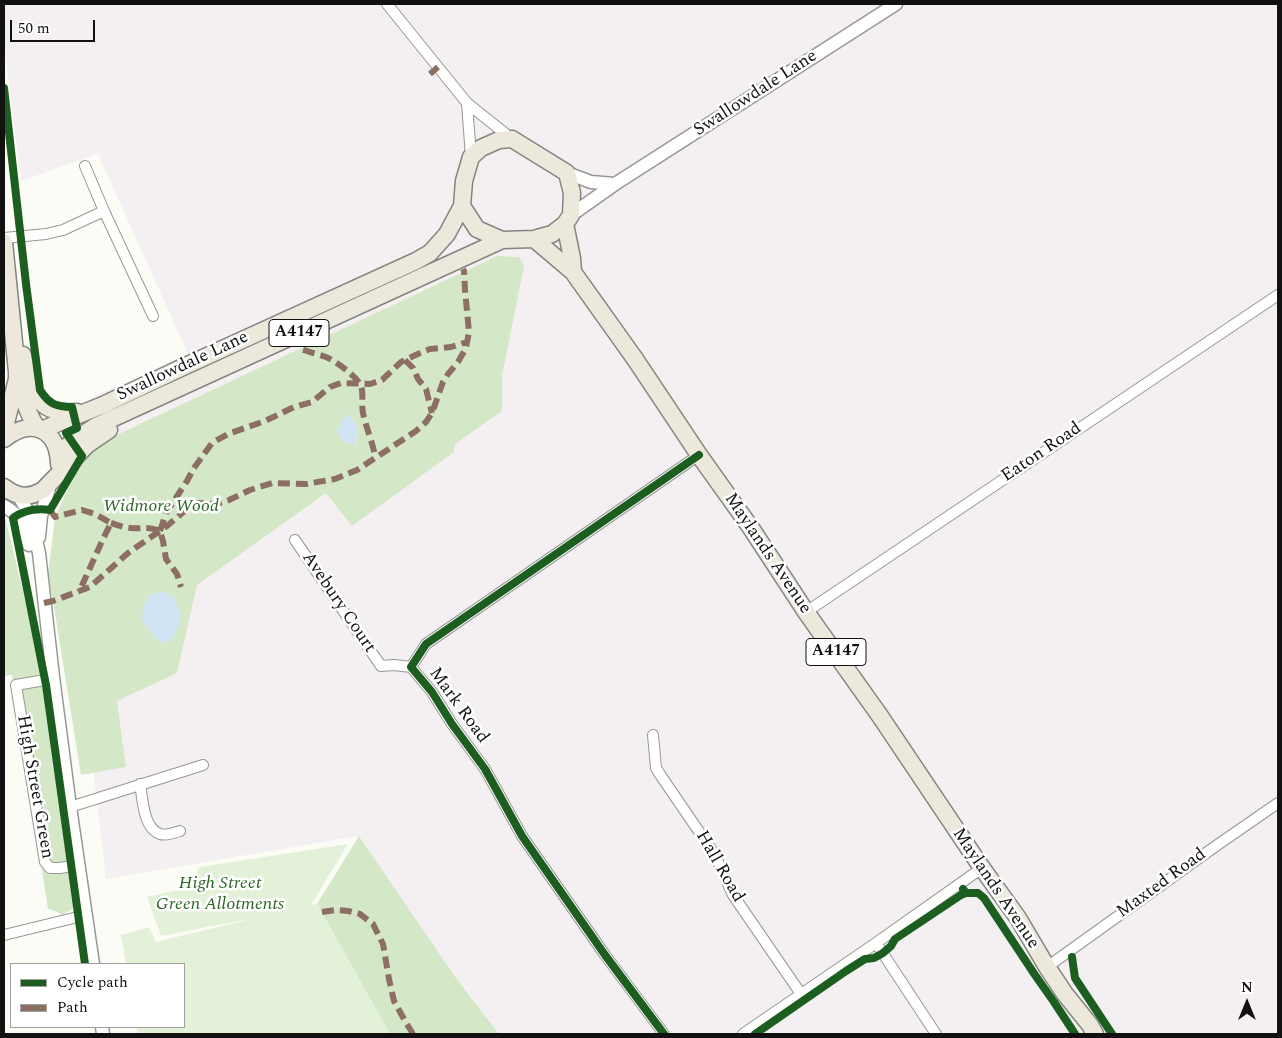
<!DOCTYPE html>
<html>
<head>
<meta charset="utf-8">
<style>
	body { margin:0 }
	#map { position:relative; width:1282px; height:1038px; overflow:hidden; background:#fcfcf7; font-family:Spectral,serif }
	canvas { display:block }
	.frame { position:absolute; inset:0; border:5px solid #111; pointer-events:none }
	.legend { position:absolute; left:10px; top:963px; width:175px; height:65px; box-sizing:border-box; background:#fff; border:1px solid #a0a0a0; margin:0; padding:6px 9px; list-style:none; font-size:15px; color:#111 }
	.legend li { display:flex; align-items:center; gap:10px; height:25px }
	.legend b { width:25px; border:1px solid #a0a0a0 }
	.north { position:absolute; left:1222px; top:978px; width:50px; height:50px; -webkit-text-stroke:4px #fff; paint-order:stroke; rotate:0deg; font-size:14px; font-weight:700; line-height:20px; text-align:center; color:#111 }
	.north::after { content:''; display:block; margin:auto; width:18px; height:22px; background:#111; clip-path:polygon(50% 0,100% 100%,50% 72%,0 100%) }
	.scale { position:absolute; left:10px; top:20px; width:85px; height:22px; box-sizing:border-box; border:2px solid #111; border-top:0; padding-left:6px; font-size:15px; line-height:18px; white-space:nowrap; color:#111; -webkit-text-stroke:4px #fff; paint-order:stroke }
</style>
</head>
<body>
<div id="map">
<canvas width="1282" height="1038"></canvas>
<div class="frame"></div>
<ul class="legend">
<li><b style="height:6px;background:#1b5e20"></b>Cycle path</li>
<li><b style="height:6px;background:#8d6e63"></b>Path</li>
</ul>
<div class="north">N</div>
<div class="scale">50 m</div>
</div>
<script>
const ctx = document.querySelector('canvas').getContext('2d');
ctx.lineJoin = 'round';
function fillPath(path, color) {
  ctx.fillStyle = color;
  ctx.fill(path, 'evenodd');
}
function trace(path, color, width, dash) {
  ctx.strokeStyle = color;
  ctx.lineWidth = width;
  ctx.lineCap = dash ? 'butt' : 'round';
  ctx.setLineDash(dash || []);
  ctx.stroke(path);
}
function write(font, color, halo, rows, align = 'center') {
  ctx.font = font + ' Spectral,serif';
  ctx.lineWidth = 5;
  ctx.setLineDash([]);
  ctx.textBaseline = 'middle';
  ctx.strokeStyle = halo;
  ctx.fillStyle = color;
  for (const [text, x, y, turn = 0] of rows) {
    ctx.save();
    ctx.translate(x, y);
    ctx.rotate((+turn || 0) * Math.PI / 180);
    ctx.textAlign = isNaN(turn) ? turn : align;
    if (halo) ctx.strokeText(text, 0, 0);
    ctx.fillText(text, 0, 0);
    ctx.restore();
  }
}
const industrial = new Path2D(`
	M4,4H1278V1034H499L456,978L359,836L106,879L60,489L90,398L188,354L98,154L21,181L4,43Z`);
const green = new Path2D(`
	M348,844L311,905L317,904L390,1034H138L136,1027H184V964H126L121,935L149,927L156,942L254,918L161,936L147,897L187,888L200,867Z`);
const forest = new Path2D(`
	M497,256L519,257L524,266L502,376V411L455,444L454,452L352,526L326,493L197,585L177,673L117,701L126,767L81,775L53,601L48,576L55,517L87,449ZM347,414C359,423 359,431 356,446L342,441V421Z
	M4,513L39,658L52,759L74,908L62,915L55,911L48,909L12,675L4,676Z
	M359,836L456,978L499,1034H390L317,904Z`);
const water = new Path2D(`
	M347,414C360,425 358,430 356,446L342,441L337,431L342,421Z
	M162,591L175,598L179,611V624L173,638L163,644L152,634L142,620L143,607L148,596Z`);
const minor = new Path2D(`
	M387,4L467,103L512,139
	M467,103L471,157
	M85,166L104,211L153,316
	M4,238L46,234L63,230L104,211
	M295,540L381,666L394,665L411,667
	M806,612L1278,295
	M53,677L45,680L16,685L45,862L50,868H60L78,865
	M653,735L656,768L661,776L715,855L733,895L801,994
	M140,784C143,800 143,828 160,834C166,836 174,833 180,831
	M70,807L203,765
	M4,935L86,915
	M876,943L936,1034
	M1047,967L1213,848L1278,803
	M664,1034L605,955L522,836L485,769L452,724L432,692L411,667L426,644L699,455
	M743,1034L876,943L982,868`);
const tertiary = new Path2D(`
	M567,173L591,182L615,184
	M571,215L615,184L896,4
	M18,495L30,515L39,553L53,677L70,807L93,964
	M4,506C22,516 24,526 29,545
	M39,537L41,516L51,481
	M102,1027L103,1034`);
const primary = new Path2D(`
	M512,139L567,173L572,193L571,215L565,224L552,234L534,239L502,240L477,229L462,206L464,181L471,157L481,148L499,140Z
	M565,224L572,258L573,272
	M534,239L573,272L635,359L699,455L751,528L806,612L880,716L982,868L1018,918L1047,967L1065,994L1090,1025L1095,1034
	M4,242L17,372V379L4,431
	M23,355C31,389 35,416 77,412
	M17,379C23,396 27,414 38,429
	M41,430L103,405L183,367L416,261L430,253L447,234L462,206
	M4,439C32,417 58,429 59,464
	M58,455L74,440L96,426L502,240
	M4,487C17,497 28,499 43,490L87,445L109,430`);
const quiet = new Path2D(`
	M430,74L438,67
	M295,335L300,349C309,352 318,354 326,357C335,361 358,377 361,386C364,395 361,404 363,413C366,428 373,442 375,457
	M405,360L413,368L418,379L426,389L432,413
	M50,510L55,517L82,510L95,514L111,523L103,539L79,592
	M111,523C118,525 125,528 131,528C143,529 148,526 160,531L163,541L166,559L177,574L181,587
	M160,531L166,513L187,481L194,468L212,443L228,434L265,421L294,407L312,402L330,387L341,383L370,384L382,380L401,362L420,353L430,349L451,347L467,342
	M44,603L53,601L90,587L128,553L167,526L187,509L197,503L216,504L229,500L250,490L272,483L306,484L335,479L357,470L416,431L426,422L432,413L443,382L448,374L458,362L466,348L469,332L465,290L464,271L463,269
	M322,912L336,910L348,911L360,914L373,924L383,944L389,979L394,1001L405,1021L413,1034`);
const cycleway = new Path2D(`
	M4,88L26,284L40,390C49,404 56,407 72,407L77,428L66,433L82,456L50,510C37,508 24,510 13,518L46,685L85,964
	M963,889L966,893H978L984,898L1035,975L1054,1002L1075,1034
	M1072,957L1075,978L1112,1034
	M664,1034L605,955L522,836L485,769L452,724L432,692L411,667L426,644L699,455
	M755,1034L846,971L865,959L874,958L883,953L891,946L895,939L961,895L966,893`);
const shields = [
	[299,333,60],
	[836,652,60]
];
const shieldNames = [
	["A4147",299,333],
	["A4147",836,652]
];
const streetNames = [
	["Swallowdale Lane",756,94,-33],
	["Swallowdale Lane",183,367,-25],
	["Eaton Road",1042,453,-34],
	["Maylands Avenue",767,554,56],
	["Avebury Court",338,603,56],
	["Mark Road",458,706,54],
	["High Street Green",34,787,80],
	["Hall Road",719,867,60],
	["Maxted Road",1162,884,-36],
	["Maylands Avenue",995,889,56]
];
const parkNames = [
	["Widmore Wood",161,507],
	["High Street",220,884],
	["Green Allotments",220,905]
];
fillPath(industrial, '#f4f0f2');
fillPath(green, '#e4f1d9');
fillPath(forest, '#d4e8c7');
fillPath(water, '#d0e4f4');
trace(minor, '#979795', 12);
trace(tertiary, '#979795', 15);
trace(primary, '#848482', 19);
trace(minor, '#fffffe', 10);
trace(tertiary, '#fffffe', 12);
trace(primary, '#ece9dc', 16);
trace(quiet, '#8d6e63', 6, [12, 6]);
trace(cycleway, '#1b5e20', 8);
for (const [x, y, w] of shields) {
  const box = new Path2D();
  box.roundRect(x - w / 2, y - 13.5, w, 27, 4);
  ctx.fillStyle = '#fff';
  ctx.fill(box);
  trace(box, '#111', 1);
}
write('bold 16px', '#111', null, shieldNames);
write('18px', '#111', '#fff', streetNames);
write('italic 18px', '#2b6624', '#fff', parkNames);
</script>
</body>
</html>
